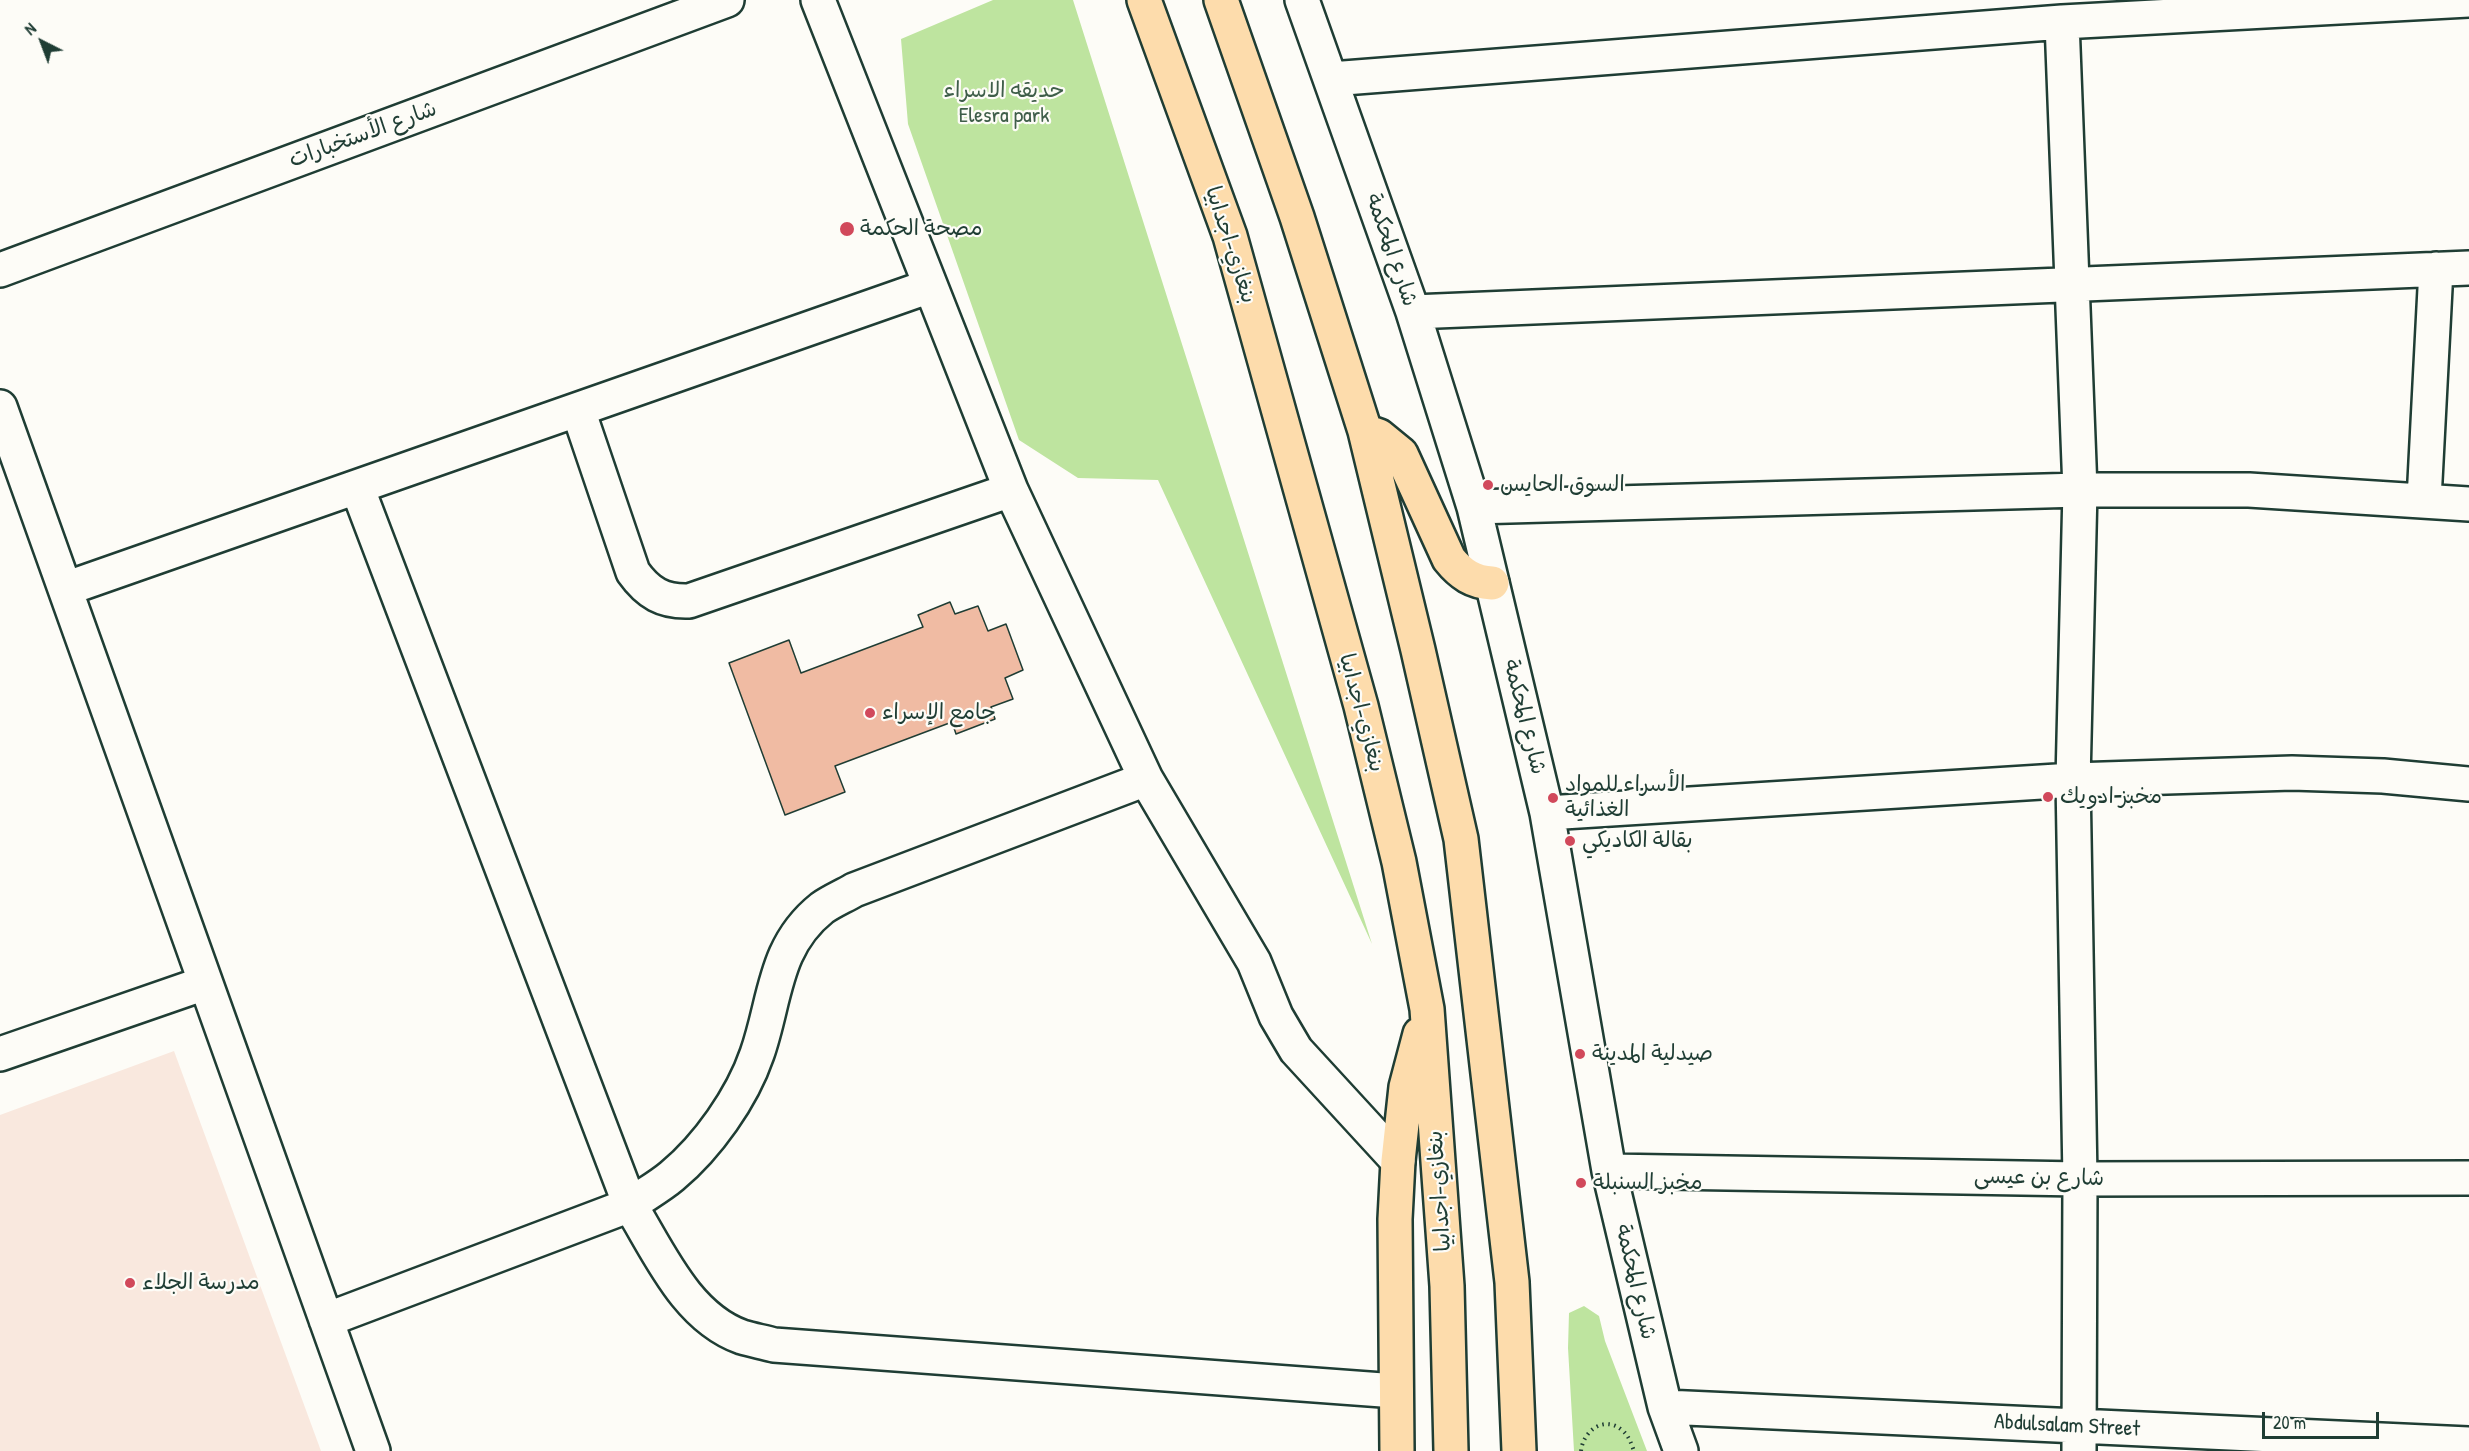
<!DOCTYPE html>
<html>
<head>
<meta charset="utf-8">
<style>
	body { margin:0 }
	#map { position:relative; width:2469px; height:1451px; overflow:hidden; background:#fdfcf7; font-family:"Patrick Hand",sans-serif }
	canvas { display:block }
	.north { position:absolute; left:12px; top:12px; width:60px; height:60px; -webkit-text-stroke:4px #fdfcf7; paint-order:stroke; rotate:318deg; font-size:16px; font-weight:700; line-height:24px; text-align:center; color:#1f3d34 }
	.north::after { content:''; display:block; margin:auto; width:21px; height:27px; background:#1f3d34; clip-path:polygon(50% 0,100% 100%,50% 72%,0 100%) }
	.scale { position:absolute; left:2262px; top:1412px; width:117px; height:27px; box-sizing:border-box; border:3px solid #1f3d34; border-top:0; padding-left:8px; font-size:18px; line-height:21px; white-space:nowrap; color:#1f3d34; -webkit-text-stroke:4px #fdfcf7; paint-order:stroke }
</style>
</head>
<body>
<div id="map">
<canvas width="2469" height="1451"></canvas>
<div class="north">N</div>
<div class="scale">20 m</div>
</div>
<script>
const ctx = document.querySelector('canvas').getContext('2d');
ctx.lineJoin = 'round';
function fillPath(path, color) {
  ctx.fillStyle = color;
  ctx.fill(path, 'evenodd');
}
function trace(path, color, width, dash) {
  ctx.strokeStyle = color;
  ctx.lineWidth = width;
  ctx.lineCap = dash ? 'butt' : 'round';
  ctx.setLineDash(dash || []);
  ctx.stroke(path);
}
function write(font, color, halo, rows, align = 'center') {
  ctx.font = font + ' "Patrick Hand","Playpen Sans Arabic",sans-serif';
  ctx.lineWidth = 4.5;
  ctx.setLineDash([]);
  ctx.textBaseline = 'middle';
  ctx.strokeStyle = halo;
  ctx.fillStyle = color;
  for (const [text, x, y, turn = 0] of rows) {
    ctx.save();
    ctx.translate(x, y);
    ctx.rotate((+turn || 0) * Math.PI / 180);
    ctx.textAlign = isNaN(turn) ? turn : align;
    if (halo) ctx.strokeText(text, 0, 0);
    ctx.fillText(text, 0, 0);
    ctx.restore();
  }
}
const built = new Path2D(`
	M174,1051L321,1451H0V1115Z`);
const green = new Path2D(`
	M993,0H1073L1372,944L1158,480L1078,478L1019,440L908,124L901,39Z
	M1584,1306L1599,1316L1605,1341L1647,1451H1574L1568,1348L1569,1313Z`);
const building = new Path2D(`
	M950,602L955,614L978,606L988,631L1006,624L1023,670L1005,678L1013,699L991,707L995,719L956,734L952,722L835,766L845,792L785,815L729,663L789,640L801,673L923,627L918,615Z`);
const path = new Path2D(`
	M1581,1451C1583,1431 1604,1415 1622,1430C1629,1436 1631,1443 1634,1451`);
const minor = new Path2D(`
	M818,0L1011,490L1146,779L1254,962L1276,1016L1296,1050L1398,1161
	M1302,0L1413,312L1474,507L1547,813L1609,1171L1665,1407L1681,1451
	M2062,22L2080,490L2073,780L2080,1179L2079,1451
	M1331,79L2062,22L2469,0
	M0,270L727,0
	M1413,312L2469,268
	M0,407L373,1451
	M578,410L633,572C648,593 663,602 689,601L1011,490
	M357,487L630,1205C659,1252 686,1317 742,1337C752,1340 763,1342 774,1345L1396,1391
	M2424,500L2436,269
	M1474,507L2080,490H2249L2469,504
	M65,589L930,286
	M1547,813L2073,780L2292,773L2383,776L2469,784
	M0,1054L205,983
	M1609,1171L2080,1179L2469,1178
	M326,1320L630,1205C644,1195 659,1187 672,1176C707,1147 742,1098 757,1054C776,1000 773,947 822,908C832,901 844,896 854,890L1146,779
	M1665,1407L2469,1444`);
const highway = new Path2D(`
	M1144,0L1230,236L1361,706L1399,862L1427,1009L1447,1286L1451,1451
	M1221,0L1297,217L1365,431L1418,650L1461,839L1512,1282L1519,1451
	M1365,431L1379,436L1401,454L1449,559C1461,574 1473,582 1492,583
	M1397,1451L1395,1219L1398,1161L1406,1087L1420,1034`);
const markers = [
	[847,229,8,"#d1495b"],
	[1488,485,6,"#d1495b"],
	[870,713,6,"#d1495b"],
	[2048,797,6,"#d1495b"],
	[1553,798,6,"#d1495b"],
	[1570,841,6,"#d1495b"],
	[1580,1054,6,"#d1495b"],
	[1581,1183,6,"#d1495b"],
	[130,1283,6,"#d1495b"]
];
const parkNames = [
	["حديقه الاسراء",1004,91],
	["Elesra park",1004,116]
];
const streetNames = [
	["شارع الأستخبارات",363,135,-20],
	["بنغازي-اجدابيا",1230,245,72],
	["شارع المحكمة",1391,250,71],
	["بنغازي-اجدابيا",1361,713,75],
	["شارع المحكمة",1524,717,76],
	["شارع بن عيسى",2039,1178,1],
	["بنغازي-اجدابيا",1440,1191,-94],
	["شارع المحكمة",1635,1282,77],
	["Abdulsalam Street",2067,1426,3]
];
const poiNames = [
	["مصحة الحكمة",860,229],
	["السوق الحايس",1500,485],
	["جامع الإسراء",882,713],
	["الأسراء للمواد",1565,785],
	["الغذائية",1565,810],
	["مخبز ادويك",2060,797],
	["بقالة الكاديكي",1582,841],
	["صيدلية المدينة",1592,1054],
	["مخبز السنبلة",1593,1183],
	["مدرسة الجلاء",142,1283]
];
fillPath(built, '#f9e8de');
fillPath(green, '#bee49f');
fillPath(building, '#f0bba3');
trace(building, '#1f3d34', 1.5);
trace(minor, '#1f3d34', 38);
trace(highway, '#1f3d34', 38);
trace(path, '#1f3d34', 4, [1.5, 4.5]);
trace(minor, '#fdfcf7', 33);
trace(highway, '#fddcac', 33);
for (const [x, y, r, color] of markers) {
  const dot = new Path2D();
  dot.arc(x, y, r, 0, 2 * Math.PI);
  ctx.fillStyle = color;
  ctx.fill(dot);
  trace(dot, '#fdfcf7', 2);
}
write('22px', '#3f5e49', '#fdfcf7', parkNames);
write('22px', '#1f3d34', '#fdfcf7', streetNames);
write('22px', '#1f3d34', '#fdfcf7', poiNames, 'left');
</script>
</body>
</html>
